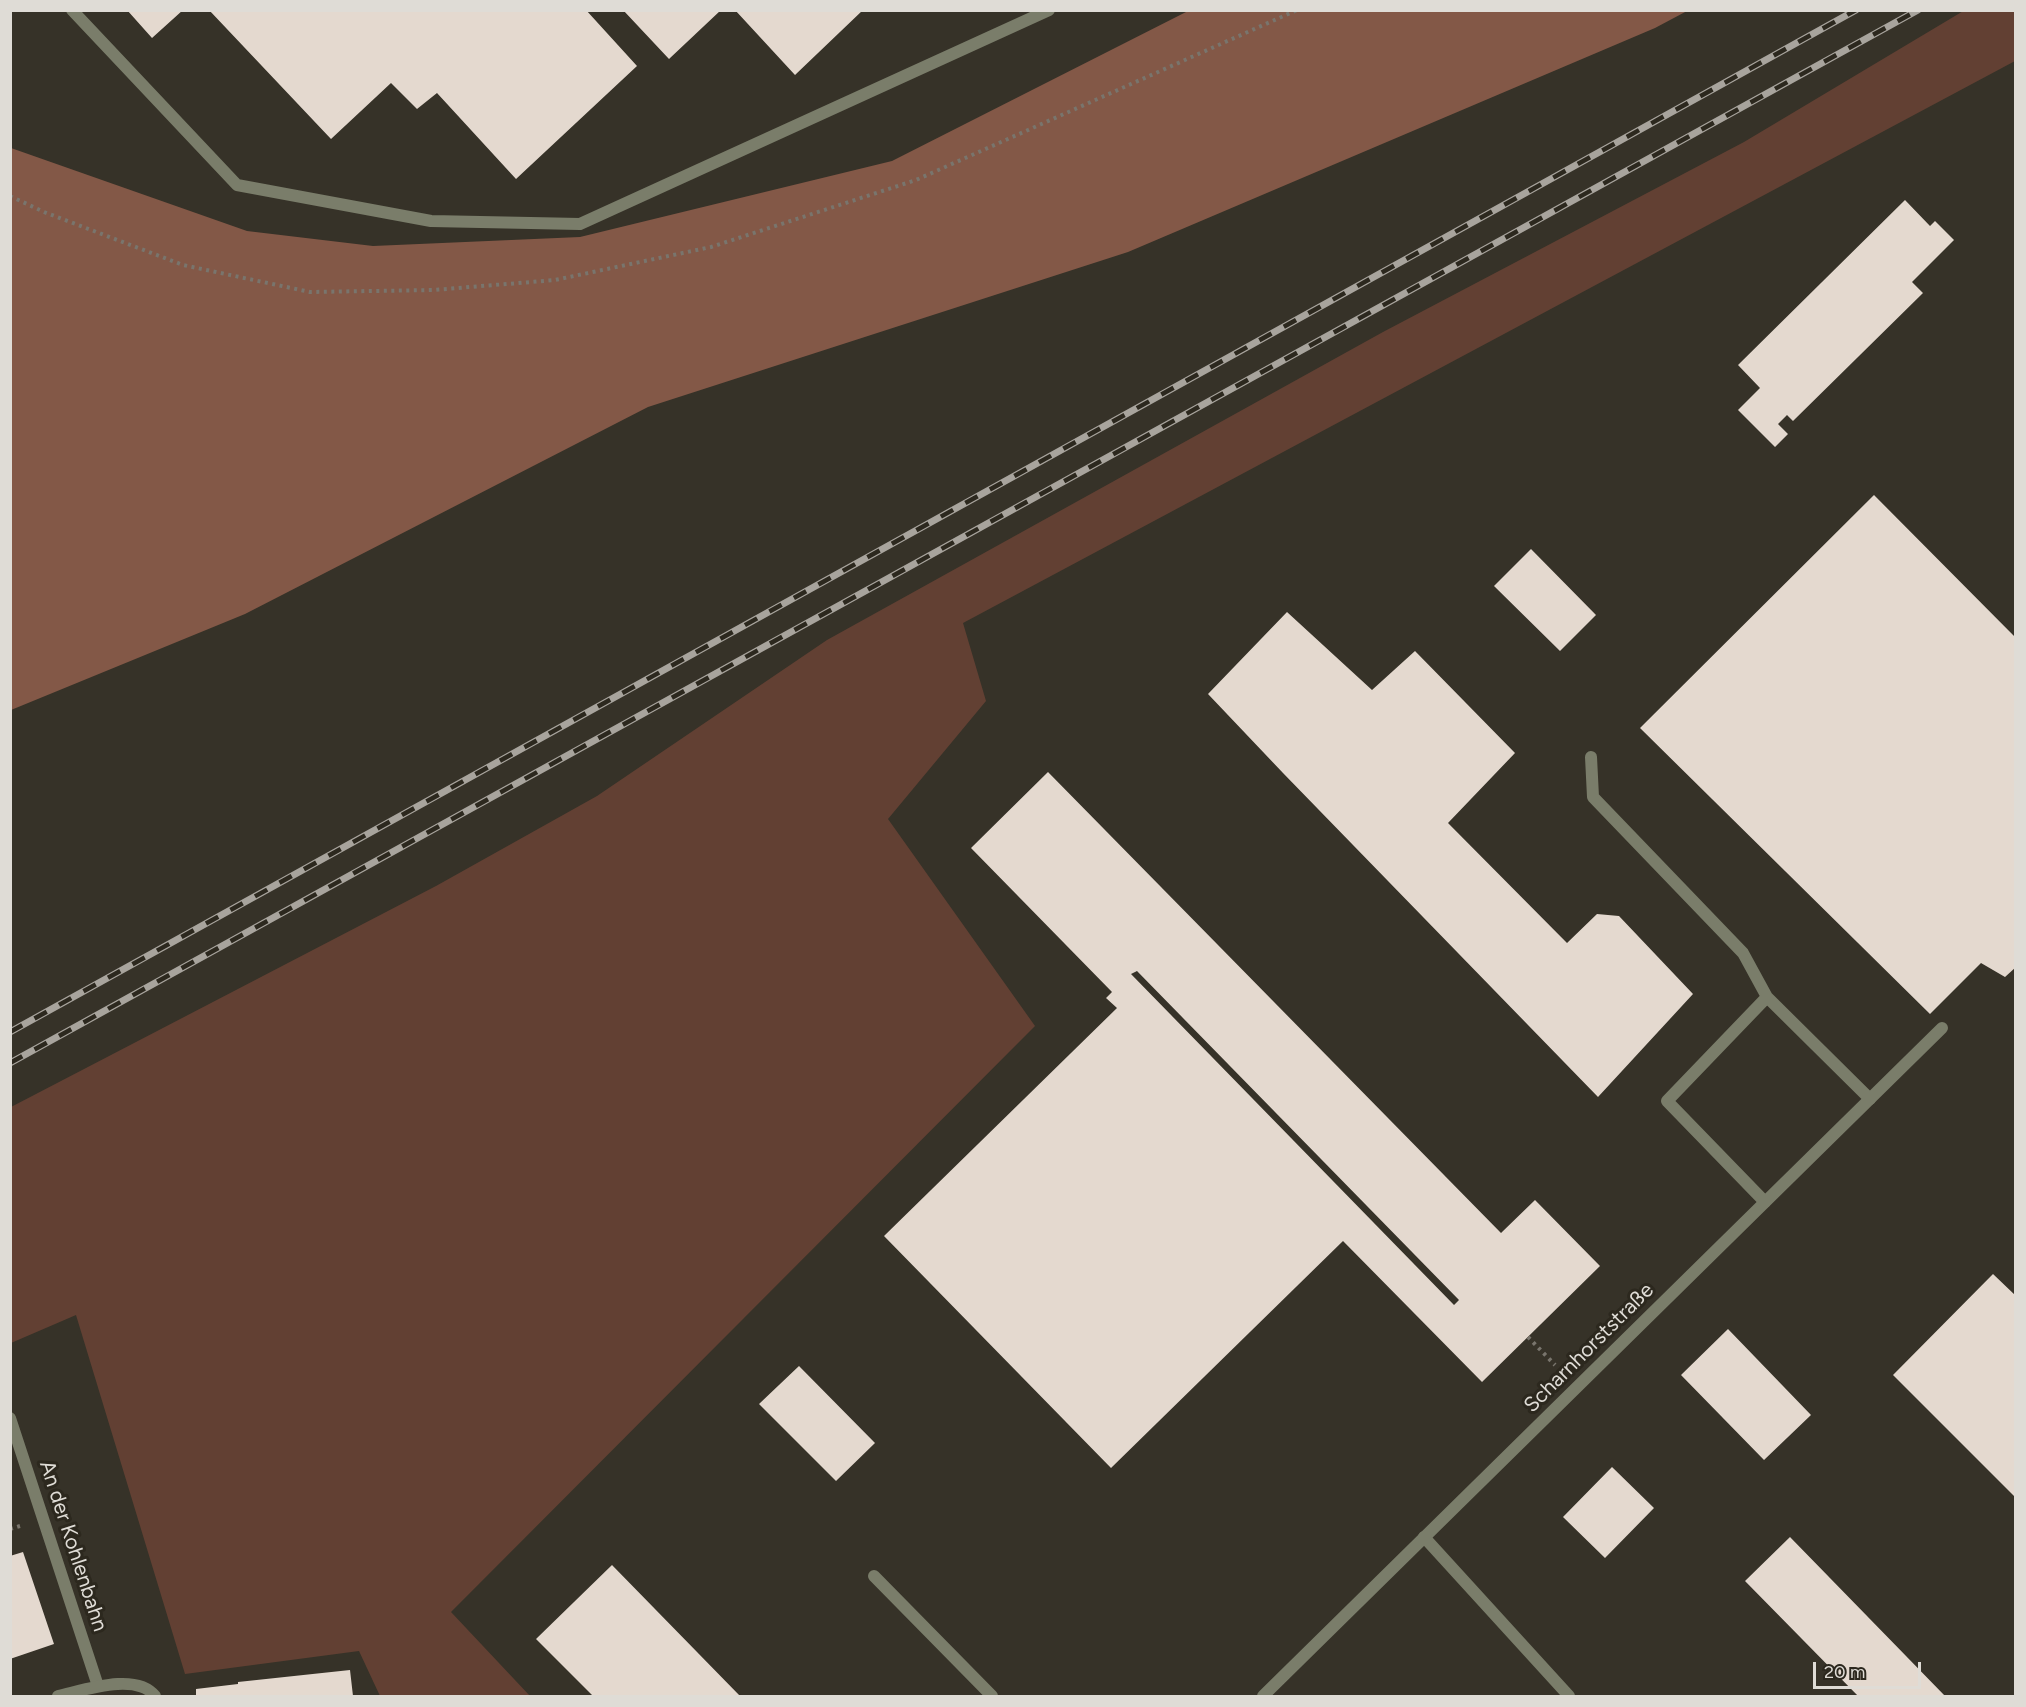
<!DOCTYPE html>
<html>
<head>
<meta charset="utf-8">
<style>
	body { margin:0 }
	#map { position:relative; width:2026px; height:1707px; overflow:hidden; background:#363228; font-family:Figtree,sans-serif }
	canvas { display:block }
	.frame { position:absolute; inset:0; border:12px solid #dfdcd6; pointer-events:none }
	.scale { position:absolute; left:1813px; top:1662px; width:108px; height:27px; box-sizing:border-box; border:3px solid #dfdcd6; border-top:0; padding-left:8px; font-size:18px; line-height:21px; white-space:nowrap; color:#dfdcd6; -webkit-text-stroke:4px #2c281e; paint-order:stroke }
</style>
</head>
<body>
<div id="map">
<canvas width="2026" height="1707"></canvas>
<div class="frame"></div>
<div class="scale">20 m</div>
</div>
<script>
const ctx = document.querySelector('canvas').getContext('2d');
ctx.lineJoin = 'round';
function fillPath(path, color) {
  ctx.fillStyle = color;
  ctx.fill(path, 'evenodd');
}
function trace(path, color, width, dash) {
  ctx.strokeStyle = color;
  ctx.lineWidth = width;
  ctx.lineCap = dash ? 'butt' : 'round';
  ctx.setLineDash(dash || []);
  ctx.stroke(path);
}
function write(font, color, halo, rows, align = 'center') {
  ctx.font = font + ' Figtree,sans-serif';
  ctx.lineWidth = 6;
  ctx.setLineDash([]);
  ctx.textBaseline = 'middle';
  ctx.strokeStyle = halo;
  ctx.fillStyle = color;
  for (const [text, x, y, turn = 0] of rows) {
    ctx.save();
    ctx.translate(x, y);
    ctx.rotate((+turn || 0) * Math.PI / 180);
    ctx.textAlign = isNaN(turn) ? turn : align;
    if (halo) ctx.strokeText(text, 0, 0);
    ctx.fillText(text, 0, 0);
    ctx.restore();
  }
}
const green = new Path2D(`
	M1965,10L2015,11V61L963,623L986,701L888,819L1035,1026L451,1612L530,1696H380L359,1651L185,1674L76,1315L11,1343V1107L436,886L597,796L827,640L1383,332L1744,142Z`);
const forest = new Path2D(`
	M1188,11H1687L1655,28L1128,252L648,407L245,614L11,710V148L247,231L373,246L580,237L892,161Z`);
const building = new Path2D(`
	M127,10H183L152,38Z
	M209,10H586L637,66L516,179L437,93L417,109L391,83L331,139Z
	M623,10H721L669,59Z
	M735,10H863L795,75Z
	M1905,200L1930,226L1935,221L1954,240L1912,282L1923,293L1793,421L1787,415L1778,424L1788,434L1775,447L1738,410L1760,388L1738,365Z
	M1874,495L2016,638V967L2005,977L1981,963L1930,1014L1640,728Z
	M1531,549L1596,615L1560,651L1494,586Z
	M1287,612L1372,690L1415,651L1515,753L1448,823L1567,943L1597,914L1619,916L1693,994L1598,1097L1283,773L1208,694Z
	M1048,772L1501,1233L1535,1200L1600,1266L1482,1382L1343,1241L1111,1468L884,1236L1117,1008L1106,998L1112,992L971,848ZM1137,971L1459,1300L1454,1305L1131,974Z
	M1993,1274L2016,1296V1498L1893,1375Z
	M1728,1329L1811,1415L1764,1460L1681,1375Z
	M799,1366L875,1443L836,1481L759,1404Z
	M1612,1467L1654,1508L1605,1558L1563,1517Z
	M1790,1537L1945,1696H1858L1745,1581Z
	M23,1552L54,1644L10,1659V1556Z
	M612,1565L740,1696H593L536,1639Z
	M350,1670L353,1696H196V1689L238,1684V1682Z`);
const path = new Path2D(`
	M10,196L44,212L183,265L310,292L434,290L555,280L711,247L916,180L1297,10
	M1528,1337L1555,1365
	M10,1529L20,1526`);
const service = new Path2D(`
	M72,10L237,185L431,221L580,224L1049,10
	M1591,757L1593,797L1743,953L1767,997
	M1765,1202L1667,1101L1767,997L1870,1099
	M10,1418L98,1686
	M1424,1537L1569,1696
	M874,1576L992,1696`);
const minor = new Path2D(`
	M58,1696C85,1690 136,1672 155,1696
	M1263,1696L1942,1028`);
const rail = new Path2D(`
	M10,1032L1856,10
	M10,1063L1918,10`);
const streetNames = [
	["Scharnhorststraße",1589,1348,-45],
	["An der Kohlenbahn",73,1546,72]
];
fillPath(green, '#624033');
fillPath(forest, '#835847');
fillPath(building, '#e4d9cf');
trace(path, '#79756d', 4, [3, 4.5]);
trace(service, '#7a7d6a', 12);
trace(minor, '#7a7d6a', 12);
trace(rail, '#a8a49d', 7);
trace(rail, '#2c281e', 4.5, [14]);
write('21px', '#dfdcd6', '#2c281e', streetNames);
</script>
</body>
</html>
